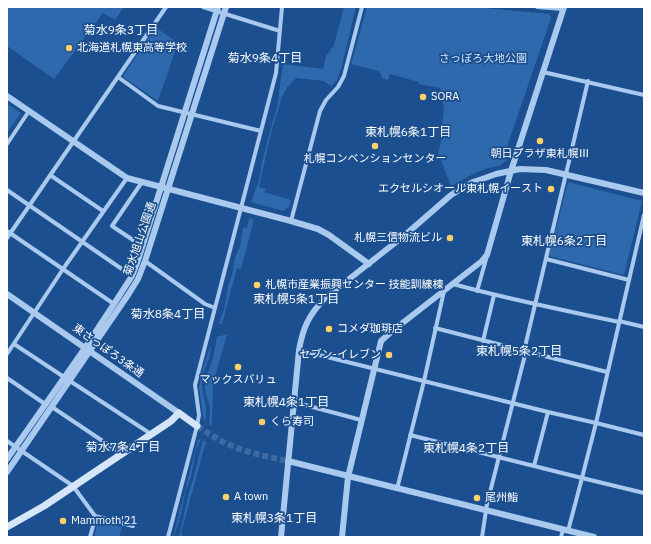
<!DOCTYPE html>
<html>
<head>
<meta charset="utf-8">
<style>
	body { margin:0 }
	#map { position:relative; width:651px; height:544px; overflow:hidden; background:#1b4f8f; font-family:"IBM Plex Sans",sans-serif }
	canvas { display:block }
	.frame { position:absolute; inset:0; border:8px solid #fff; pointer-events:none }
</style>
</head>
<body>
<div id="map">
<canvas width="651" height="544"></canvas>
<div class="frame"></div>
</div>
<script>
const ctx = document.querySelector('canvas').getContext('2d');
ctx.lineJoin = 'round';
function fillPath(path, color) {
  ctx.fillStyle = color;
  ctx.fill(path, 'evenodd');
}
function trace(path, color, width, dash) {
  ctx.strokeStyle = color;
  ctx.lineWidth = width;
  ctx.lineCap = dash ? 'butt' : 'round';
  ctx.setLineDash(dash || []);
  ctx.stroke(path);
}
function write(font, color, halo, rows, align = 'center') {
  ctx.font = font + ' "IBM Plex Sans","Noto Sans JP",sans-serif';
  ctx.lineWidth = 3.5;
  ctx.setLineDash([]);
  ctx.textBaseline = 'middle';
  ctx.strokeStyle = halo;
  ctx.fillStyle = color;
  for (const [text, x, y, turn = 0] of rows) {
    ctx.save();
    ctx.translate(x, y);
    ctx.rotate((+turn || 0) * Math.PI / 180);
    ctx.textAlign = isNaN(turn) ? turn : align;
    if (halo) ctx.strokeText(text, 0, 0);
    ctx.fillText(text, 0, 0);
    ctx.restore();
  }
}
const green = new Path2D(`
	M7,7H124L115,20L103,13L54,79L7,46Z
	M344,7H356L341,69L337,80L331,86L324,81L296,78L287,87L282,97L271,133L259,187L266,189L264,192L291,200L289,207L283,211L251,202L259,181L262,162L273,120L277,108L283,64L323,69L326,56L334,45Z
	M367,7H474L549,14L551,18L506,150L509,153L507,160L501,165L485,169L473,174L451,186L438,153L442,138L440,137L444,108L440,88L419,84V82L390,74L388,80L382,78L381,74L379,71L351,64Z
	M155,27L178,43L158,101L123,77L124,75Z
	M7,104L21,113L7,133Z
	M568,182L642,201L624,275L549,256Z
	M249,218L254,220L241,269L237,268L222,324L219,323L224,309L228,286L232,275L235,257L240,247L243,228H247Z
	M227,334L213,383L212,426L209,424L210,410L209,403L206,394L205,385L207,374L213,359L217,337Z
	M210,347H211L209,358L203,374L202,381V389L206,408V415L205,422L203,416L199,387L203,369Z
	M201,439L196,450L191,477L186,489L181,514L174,537H173L198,440Z
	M203,440L207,443L205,445L181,533L183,537H179L189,492L193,480Z
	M101,521L122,527L119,537H94L98,522Z`);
const tertiaryTunnel = new Path2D(`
	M197,426C208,433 218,440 230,445C248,453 269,457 288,461`);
const minor = new Path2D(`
	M203,7L280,31
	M537,7L563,9
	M543,72L644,95
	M118,77L158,106L261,131
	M7,144L29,111
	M50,175L103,211
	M142,182L112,226L142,246
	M7,190L132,276
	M291,221L320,111L326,100L338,87L344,76L362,7
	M7,231L114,304
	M7,238L166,7
	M546,259L629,280
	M145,261L205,304L215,308
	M453,284C507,299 563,310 619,322
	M477,291L487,256
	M619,321L644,327
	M435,328L607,372
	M483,341L494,295
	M14,344L64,377
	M299,350L548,412L596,423L644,435
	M524,351L588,81
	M7,354L63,269L127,178
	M7,378L45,404
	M70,381L151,434
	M294,402L361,420
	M52,407L122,454
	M410,435L582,478L596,423L644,215
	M7,441L73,486L95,516V519L90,537
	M534,466L548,412
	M397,489L424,381L444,291
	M95,516L133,526
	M568,531L582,478L644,493
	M168,537L197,426L199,415L195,385L276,73L282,7
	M482,537L487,504L526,351
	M561,537L563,530`);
const tertiary = new Path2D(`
	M7,96L127,178L291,221L318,229L329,235L369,264
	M7,294L179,413
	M7,459L85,348L114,304L132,276L137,263L218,7
	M288,461L594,537
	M7,472L128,295L138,279L145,261L226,7
	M281,537L299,350C303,327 309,315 325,298L405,235L451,195L473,182L485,178L496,174L520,169L546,170L644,193
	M342,537L348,477L381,341L391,332L482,261L487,255L511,171L564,7`);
const secondary = new Path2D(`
	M7,527L44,506L171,421L179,413L197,426`);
const markers = [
	[69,48,4,"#ffd166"],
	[423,97,4,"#ffd166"],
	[540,141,4,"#ffd166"],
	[375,146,4,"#ffd166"],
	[551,189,4,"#ffd166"],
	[450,238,4,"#ffd166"],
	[257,285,4,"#ffd166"],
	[329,329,4,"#ffd166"],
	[389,355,4,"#ffd166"],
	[238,367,4,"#ffd166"],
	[262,422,4,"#ffd166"],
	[226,497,4,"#ffd166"],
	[477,498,4,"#ffd166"],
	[63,521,4,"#ffd166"]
];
const poiNames = [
	["北海道札幌東高等学校",77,48],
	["SORA",431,97],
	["朝日プラザ東札幌Ⅲ",540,154,"center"],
	["札幌コンベンションセンター",375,159,"center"],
	["エクセルシオール東札幌イースト",543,189,"right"],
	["札幌三信物流ビル",442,238,"right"],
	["札幌市産業振興センター 技能訓練棟",265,285],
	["コメダ珈琲店",337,329],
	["セブン-イレブン",381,355,"right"],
	["マックスバリュ",238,380,"center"],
	["くら寿司",270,422],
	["A town",234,497],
	["尾州鮨",485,498],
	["Mammoth'21",71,521]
];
const parkNames = [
	["さっぽろ大地公園",483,59]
];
const streetNames = [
	["菊水旭山公園通",140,239,-71],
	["東さっぽろ3条通",108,351,35]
];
const neighbourhoodNames = [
	["菊水9条3丁目",121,31],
	["菊水9条4丁目",265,59],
	["東札幌6条1丁目",408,133],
	["東札幌6条2丁目",564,242],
	["東札幌5条1丁目",296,300],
	["菊水8条4丁目",168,315],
	["東札幌5条2丁目",519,352],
	["東札幌4条1丁目",286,403],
	["菊水7条4丁目",123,448],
	["東札幌4条2丁目",466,449],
	["東札幌3条1丁目",274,519]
];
fillPath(green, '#2e69ad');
trace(tertiaryTunnel, '#3d69a0', 6, [6, 3]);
trace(minor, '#a9c9ee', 4);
trace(tertiary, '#a9c9ee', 6);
trace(secondary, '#d6e6fa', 7);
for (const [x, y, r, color] of markers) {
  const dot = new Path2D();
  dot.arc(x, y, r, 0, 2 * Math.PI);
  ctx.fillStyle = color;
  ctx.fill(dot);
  trace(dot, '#1b4f8f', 1.5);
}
write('11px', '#fff', '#1b4f8f', poiNames, 'left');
write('11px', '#cfe3fa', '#1b4f8f', parkNames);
write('11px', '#fff', '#1b4f8f', streetNames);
write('12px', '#fff', '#1b4f8f', neighbourhoodNames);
</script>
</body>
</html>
